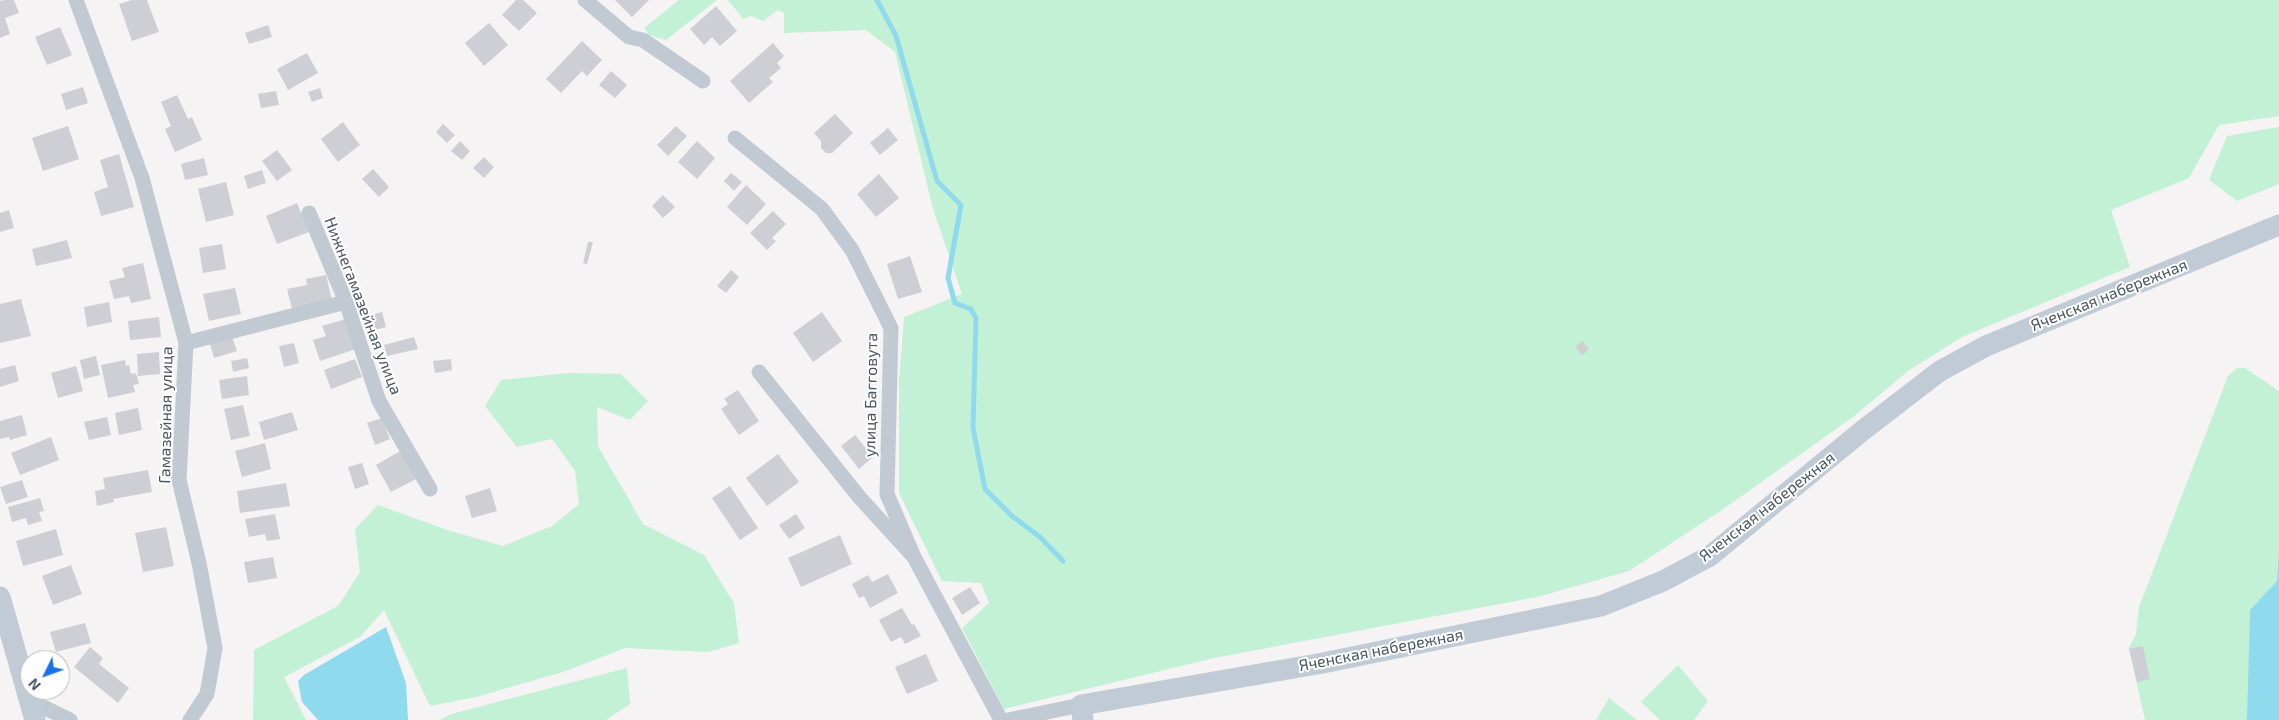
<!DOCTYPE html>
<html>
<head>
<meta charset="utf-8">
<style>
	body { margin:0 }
	#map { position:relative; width:2279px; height:720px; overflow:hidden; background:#f5f3f3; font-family:"Exo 2",sans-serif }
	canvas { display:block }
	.north { position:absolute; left:20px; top:650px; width:50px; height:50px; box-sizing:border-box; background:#fff; border:1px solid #b7bbc0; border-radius:50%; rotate:228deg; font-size:14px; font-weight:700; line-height:20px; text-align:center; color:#4a5661 }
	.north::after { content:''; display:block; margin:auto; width:18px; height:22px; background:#1a73e8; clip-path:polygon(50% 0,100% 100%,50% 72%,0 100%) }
</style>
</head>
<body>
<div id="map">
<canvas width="2279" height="720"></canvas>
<div class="north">N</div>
</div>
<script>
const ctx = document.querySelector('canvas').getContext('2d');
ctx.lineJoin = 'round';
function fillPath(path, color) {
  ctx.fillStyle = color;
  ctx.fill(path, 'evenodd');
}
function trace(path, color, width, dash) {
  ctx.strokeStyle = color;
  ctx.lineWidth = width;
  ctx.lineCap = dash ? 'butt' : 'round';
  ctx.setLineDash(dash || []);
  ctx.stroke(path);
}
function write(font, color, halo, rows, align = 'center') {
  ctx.font = font + ' "Exo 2",sans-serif';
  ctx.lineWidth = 4;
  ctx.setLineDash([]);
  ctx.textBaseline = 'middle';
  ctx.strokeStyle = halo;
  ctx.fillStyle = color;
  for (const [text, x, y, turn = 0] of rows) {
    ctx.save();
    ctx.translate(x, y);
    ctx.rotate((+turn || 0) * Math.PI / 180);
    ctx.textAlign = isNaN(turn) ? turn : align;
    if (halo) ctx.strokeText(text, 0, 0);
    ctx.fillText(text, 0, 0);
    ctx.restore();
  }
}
const green = new Path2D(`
	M679,0H717L666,40L649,35L644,28Z
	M728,0H2279V116L2219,125L2189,178L2111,210L2130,267L1962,337L1908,371L1853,417L1722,510L1629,571L1537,597L1214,658L1004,709L962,628L989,603L981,583L942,581L899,493V381L904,317L962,294L933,209L895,52L866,30L784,33V13L778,10L763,21L751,16L743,19Z
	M2279,127V184L2237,201L2209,180L2227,136Z
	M2237,368H2245L2279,391V720H2145L2129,648L2136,634L2139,607L2228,376Z
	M569,373L621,374L648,401L630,420L597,407L598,446L643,524L704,555L734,603L739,643L708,652L625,648L566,671L476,697L430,706L384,610L360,637L284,677L306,720H253L254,650L338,606L360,572L355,529L378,505L447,530L503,546L552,526L579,504L575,471L552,439L517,447L485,406L501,380Z
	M1678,665L1708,701L1694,720H1660L1641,702Z
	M627,668L630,704L606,720H440L451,714Z
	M1609,698L1637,720H1596Z`);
const water = new Path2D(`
	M2279,552V720H2247L2250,610L2277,581Z
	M386,627L406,683L408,720H318L302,702L298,681L304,675Z`);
const stream = new Path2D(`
	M877,0L896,36L937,181L961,205L948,278L955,303L971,309L976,318L973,428L985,489L1012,516L1040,537L1063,561`);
const building = new Path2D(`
	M4,0H14L19,13L5,18L10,34L0,38V1Z
	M132,0H147L159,32L132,41L119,4Z
	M516,0H523L537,13L519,31L502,15Z
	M615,0H649L632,17Z
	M716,6L737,31L720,46L712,37L704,45L690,29Z
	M489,23L508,45L484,66L465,43Z
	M268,25L272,37L249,44L245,33Z
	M60,27L72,55L47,65L35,37Z
	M582,41L602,60L587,76L582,71L561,93L546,79Z
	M773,43L784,56L777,63L781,68L769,78L773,82L749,103L730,81Z
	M307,53L318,73L288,90L277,69Z
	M611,71L627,85L615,98L599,85Z
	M83,87L88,103L66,110L61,94Z
	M320,88L323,98L312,102L308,92Z
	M276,91L279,105L261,108L258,94Z
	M177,95L188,119L192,117L202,140L175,152L165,129L171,126L161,102Z
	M835,114L853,133L832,153H826L821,148V141L814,133Z
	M343,122L360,145L338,162L321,139Z
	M443,124L455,135L447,143L436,132Z
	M68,126L79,159L43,171L32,138Z
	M676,126L687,136L668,156L657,145Z
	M888,128L898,140L880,155L870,143Z
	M460,141L470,151L462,160L451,151Z
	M697,141L715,158L697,179L678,162Z
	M277,150L292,170L277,181L262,161Z
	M119,154L134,207L101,216L94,192L108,187L100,160Z
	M484,157L494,167L484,178L473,168Z
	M204,158L208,175L185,180L181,164Z
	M373,169L389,187L379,197L362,179Z
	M262,170L266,183L248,189L244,176Z
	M731,173L742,182L734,191L724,181Z
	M879,174L899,198L876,217L857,194Z
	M226,182L234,215L206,222L198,189Z
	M746,185L766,204L747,225L727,207Z
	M663,195L675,207L663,218L652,206Z
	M297,203L309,232L277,244L266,216Z
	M9,210L14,228L0,232V213Z
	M773,211L786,224L772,238L776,241L767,250L750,233Z
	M67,240L72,258L36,266L32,249Z
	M588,242H593L587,264L583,263Z
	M222,244L226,269L203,273L199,248Z
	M910,256L922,292L898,299L887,264Z
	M143,263L151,299L131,303L129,296L114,299L109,281L125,277L122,268Z
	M731,270L739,277L726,293L717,286Z
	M326,275L332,300L292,309L287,289L307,285L306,279Z
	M235,288L241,314L209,321L203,294Z
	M21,299L31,336L0,343V304Z
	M109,302L112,322L87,327L84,307Z
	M382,312L386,327L367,332L363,317Z
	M822,312L842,341L813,362L793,333Z
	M159,317L161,337L130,340L128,321Z
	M346,319L356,349L320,361L313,340L326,336L322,326Z
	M232,337L237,351L214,358L210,344Z
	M414,337L418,349L387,356L384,345Z
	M1582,341L1589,349L1582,355L1575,347Z
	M294,343L299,363L284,367L279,346Z
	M159,352L160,374L138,376L137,354Z
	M96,356L100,375L84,379L80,360Z
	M247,358L249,368L233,372L231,361Z
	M355,359L362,377L331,389L324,370Z
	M451,359L452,370L435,373L433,361Z
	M125,360L126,366L129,365L131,374L136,373L139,384L133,385L135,392L108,398L101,365Z
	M15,365L19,381L0,387V369Z
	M76,366L83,391L58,398L51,373Z
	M247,376L249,395L222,399L219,380Z
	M738,390L759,421L739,435L721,409L728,404L724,399Z
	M243,405L250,436L231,440L224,409Z
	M138,408L142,430L119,435L115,413Z
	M292,412L298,430L264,440L259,422Z
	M22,415L27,435L10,440L9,437L0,439V421Z
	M107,417L111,435L89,440L84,422Z
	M382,418L390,439L375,445L367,423Z
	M855,435L873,457L859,469L841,446Z
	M51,437L59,460L20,475L11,453Z
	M265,443L271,469L242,477L235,451Z
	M400,451L416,479L391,492L376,465Z
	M778,454L799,482L767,506L746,478Z
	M362,463L369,484L355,489L348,467Z
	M148,470L152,492L113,499L114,502L97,506L95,491L105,489L103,478Z
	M22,480L28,497L6,504L0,487Z
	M286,483L290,506L240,513L237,491Z
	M730,486L758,528L740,540L712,498Z
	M490,488L497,511L472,518L465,496Z
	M40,498L44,511L39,512L42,521L28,525L26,518L12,522L8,507Z
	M275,514L280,539L267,541L265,534L249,537L245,519Z
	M796,514L805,528L789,539L779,525Z
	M166,527L174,566L143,572L135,533Z
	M56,529L63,555L23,566L16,541Z
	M840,535L852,564L801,587L788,558Z
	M273,557L277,578L248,583L244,562Z
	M71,565L82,594L53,605L42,576Z
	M888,574L898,593L870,608L864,596L859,598L852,584L868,575L872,582Z
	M970,587L980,603L962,615L952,598Z
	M902,608L912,625L914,624L921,636L905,644L901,637L891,642L879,620Z
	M85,623L91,643L56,652L50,632Z
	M2143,646L2150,679L2137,682L2129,649Z
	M90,647L103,658L99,664L129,688L118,703L74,667Z
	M926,654L938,681L907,694L895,667Z`);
const street = new Path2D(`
	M76,0L142,178L186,343L179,480L199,563L215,648L207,694L190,720
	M585,0L629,37L643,40L703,81
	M735,138L822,209L852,250L891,328L887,494L914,557
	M309,213L346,302L379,401L430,489
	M186,343L346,302
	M759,372L860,498L914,557L1001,720
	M29,700L70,720
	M1008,720L1081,705`);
const secondary = new Path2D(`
	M0,597L35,720
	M1083,720L1081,705L1323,663L1601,606L1663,581L1710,556L1862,431L1940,371L1986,346L2279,225`);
const streetNames = [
	["Яченская набережная",2109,295,-22],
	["Нижнегамазейная улица",363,306,69],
	["улица Багговута",871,395,-89],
	["Гамазейная улица",166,415,-89],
	["Яченская набережная",1767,507,-38],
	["Яченская набережная",1381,650,-11]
];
fillPath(green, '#c3f1d5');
fillPath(water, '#90daee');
trace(stream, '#90daee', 5);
fillPath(building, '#cdcfd5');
trace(street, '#c1cad2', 15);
trace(secondary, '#c1cbd6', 21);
write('16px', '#4a5661', '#fff', streetNames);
</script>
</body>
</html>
